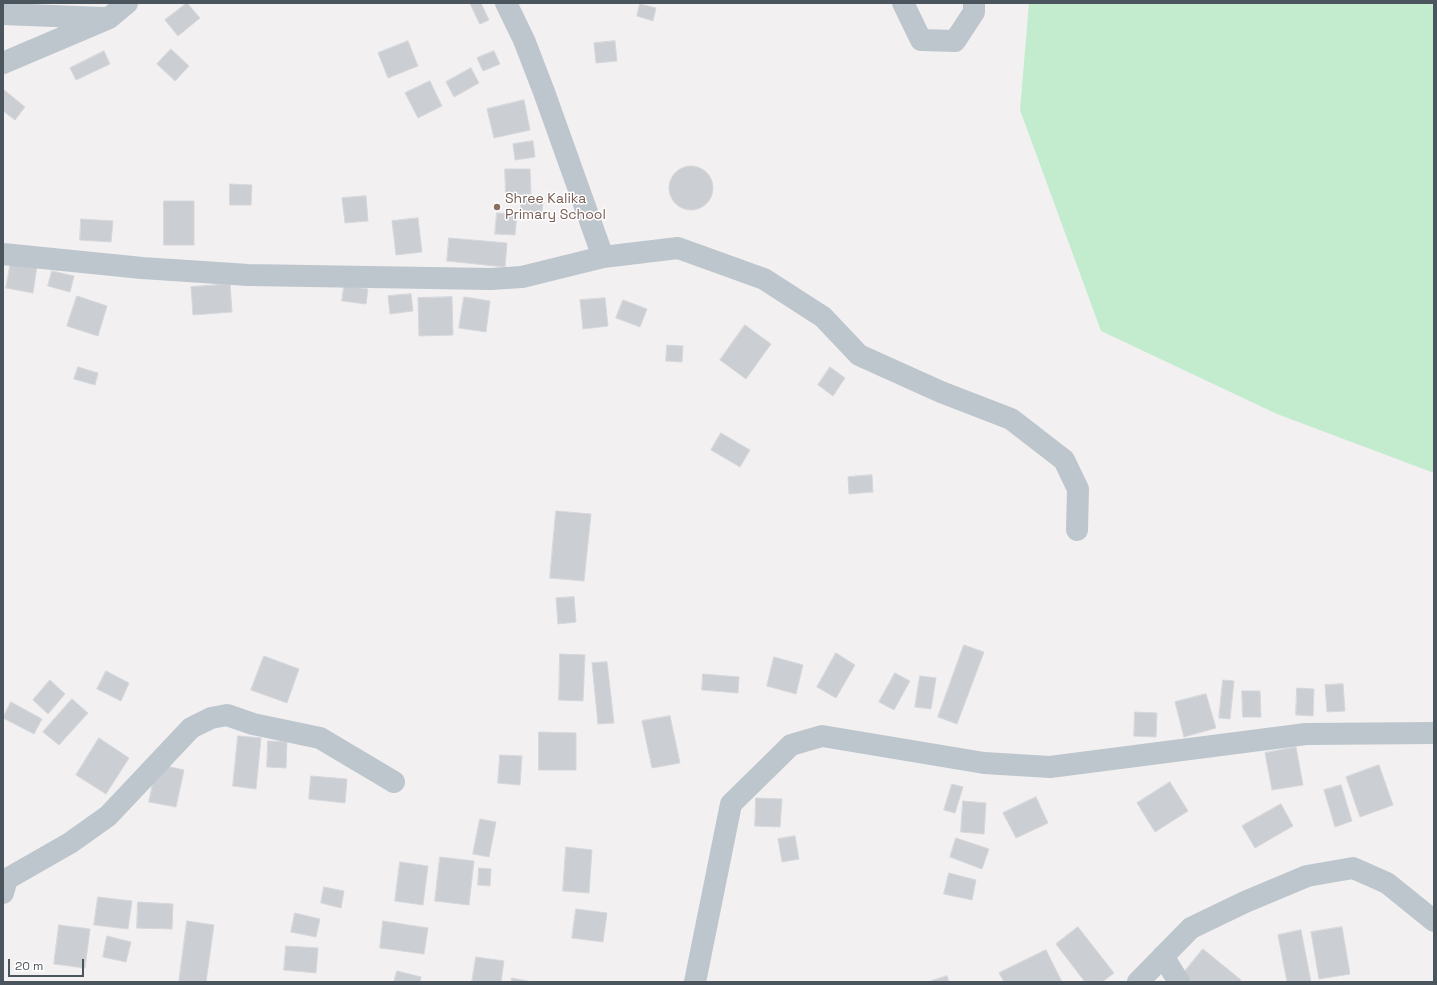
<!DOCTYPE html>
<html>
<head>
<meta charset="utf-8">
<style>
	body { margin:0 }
	#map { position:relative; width:1437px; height:985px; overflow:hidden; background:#f3f0f1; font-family:"Space Grotesk",sans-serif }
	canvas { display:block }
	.frame { position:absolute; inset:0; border:4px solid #4a555d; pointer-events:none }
	.scale { position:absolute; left:8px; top:959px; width:76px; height:18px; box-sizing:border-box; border:2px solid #4a555d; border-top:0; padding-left:5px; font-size:12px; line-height:14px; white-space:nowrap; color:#4a555d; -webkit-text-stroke:3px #fff; paint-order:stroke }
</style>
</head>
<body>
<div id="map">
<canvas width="1437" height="985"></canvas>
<div class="frame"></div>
<div class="scale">20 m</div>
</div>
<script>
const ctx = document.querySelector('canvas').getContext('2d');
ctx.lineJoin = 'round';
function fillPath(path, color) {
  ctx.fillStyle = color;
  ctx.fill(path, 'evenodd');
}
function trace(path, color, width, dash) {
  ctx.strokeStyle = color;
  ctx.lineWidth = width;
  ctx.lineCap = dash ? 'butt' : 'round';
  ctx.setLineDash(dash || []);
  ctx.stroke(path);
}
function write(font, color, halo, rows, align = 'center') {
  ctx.font = font + ' "Space Grotesk",sans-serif';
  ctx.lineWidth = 3;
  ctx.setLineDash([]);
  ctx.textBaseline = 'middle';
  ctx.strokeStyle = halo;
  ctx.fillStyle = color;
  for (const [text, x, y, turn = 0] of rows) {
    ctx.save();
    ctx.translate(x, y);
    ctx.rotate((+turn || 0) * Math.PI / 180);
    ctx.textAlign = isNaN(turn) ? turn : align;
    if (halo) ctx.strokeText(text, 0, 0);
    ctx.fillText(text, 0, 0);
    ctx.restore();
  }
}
const green = new Path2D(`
	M1029,3H1434V473L1277,414L1101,331L1020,110Z`);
const building = new Path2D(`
	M187,3L200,18L178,36L165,20Z
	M470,3H481L489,20L480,24Z
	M640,4L656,8L653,21L637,16Z
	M408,41L418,66L388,78L378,53Z
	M615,41L617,61L596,63L594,43Z
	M171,49L189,66L175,81L157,64Z
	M104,51L110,64L76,80L70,68Z
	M494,51L500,64L483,71L477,58Z
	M471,68L479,83L454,97L446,82Z
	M430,81L442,106L418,118L405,93Z
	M3,89L25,107L15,120L3,111Z
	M524,100L530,130L494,138L487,109Z
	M533,141L535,157L515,160L513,144Z
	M669 188a22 22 0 1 1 44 0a22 22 0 1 1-44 0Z
	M505,169H530L531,194L506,195Z
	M230,184L252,185L251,205H230Z
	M366,196L368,221L345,223L342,198Z
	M521,200H543L542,213H521Z
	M164,201H194V245H164Z
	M497,213L517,214L515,235L495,234Z
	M418,218L422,252L396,255L392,221Z
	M81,219L113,221L111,242L80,240Z
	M449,238L507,243L505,267L447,261Z
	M11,261L37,266L33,293L6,288Z
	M52,271L74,276L70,292L48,286Z
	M230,284L232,312L193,315L191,287Z
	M344,286L368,289L366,304L342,301Z
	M411,294L413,311L390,314L388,296Z
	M77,296L107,306L98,336L67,326Z
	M452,297L453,335L419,336L418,298Z
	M464,297L490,301L486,332L459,328Z
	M605,298L608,326L583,329L580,300Z
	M623,300L647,309L640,327L616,318Z
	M745,325L771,344L746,379L720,360Z
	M667,345L683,346L682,362L666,361Z
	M78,367L98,373L95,385L74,379Z
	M830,367L845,378L833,396L818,385Z
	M721,433L750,450L740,467L711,450Z
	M872,475L873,492L849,494L848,477Z
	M556,511L591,514L584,581L550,578Z
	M574,597L576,622L558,624L556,598Z
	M964,645L984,652L957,724L938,717Z
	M836,653L855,665L836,698L817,687Z
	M560,654L585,655L583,701L559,700Z
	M264,656L299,669L287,703L251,690Z
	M774,657L803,665L796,694L767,686Z
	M607,662L614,723L598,724L592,663Z
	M106,671L129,683L121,701L97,689Z
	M895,673L910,681L894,710L879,702Z
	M703,674L739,677L738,693L702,690Z
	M920,676L936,678L931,709L915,707Z
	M50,680L65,694L48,714L33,700Z
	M1223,680L1234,681L1230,719L1219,718Z
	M1343,684L1345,711L1327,712L1325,685Z
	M1297,688L1314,689L1313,716L1296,715Z
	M1242,691H1260L1261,717H1243Z
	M1206,694L1216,728L1184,737L1175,702Z
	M72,699L88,713L59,745L43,732Z
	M11,702L42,719L34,734L3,718Z
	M1135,712L1157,713L1156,737L1134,736Z
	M670,716L680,763L652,768L642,721Z
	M539,732L576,733V770H539Z
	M238,736L261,738L256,789L233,786Z
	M99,738L129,758L106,794L76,775Z
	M268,741L287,742L286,768L267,767Z
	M1296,747L1303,785L1272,790L1265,753Z
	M500,755L522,756L520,785L498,783Z
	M157,764L184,770L176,807L149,802Z
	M1379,765L1393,805L1360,817L1346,777Z
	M311,776L347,779L345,803L309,799Z
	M1170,782L1188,811L1155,832L1137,803Z
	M952,784L963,787L955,813L944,810Z
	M1341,785L1352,821L1335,827L1324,790Z
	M1036,797L1048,823L1016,838L1003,813Z
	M756,798L782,799L780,827L755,826Z
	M963,801L986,803L984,834L961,832Z
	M1281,804L1293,826L1255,848L1242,826Z
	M480,819L496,822L489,857L473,854Z
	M795,836L799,859L782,862L778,839Z
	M956,838L989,849L982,869L950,857Z
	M566,847L592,850L589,893L563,891Z
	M440,857L474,861L469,905L435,901Z
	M400,862L428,866L423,905L395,901Z
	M479,868L491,869L490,886L478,885Z
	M949,873L976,880L972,900L944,894Z
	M324,887L344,891L341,908L321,903Z
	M98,897L132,901L128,929L94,925Z
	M138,902L173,904L172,929L137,928Z
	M576,909L607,913L603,942L572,938Z
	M295,913L320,919L316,937L291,932Z
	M187,921L214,925L206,982H179Z
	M383,921L428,928L424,954L380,948Z
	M59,925L90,929L85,968L54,964Z
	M1078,927L1114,973L1102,982H1085L1056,944Z
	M1342,927L1350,974L1319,979L1311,932Z
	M1301,930L1311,982H1287L1278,935Z
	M107,936L131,942L126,962L103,957Z
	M286,946L318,948L316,973L284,970Z
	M1203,949L1241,980L1240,982H1189L1181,976Z
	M1046,950L1062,982H1004L999,973Z
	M476,957L504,961L501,982H472Z
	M397,971L421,977L420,982H394Z
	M947,976L949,982H928Z
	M512,978L533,982H511Z`);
const minor = new Path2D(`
	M506,3L524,40L544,92L603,257
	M903,3L921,40L955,41L974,12V3
	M3,14L104,18
	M3,63L109,18L127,3
	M3,254L142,268L248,275L491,279L522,277L603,257L678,248L764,279L823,317L859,355L941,392L1011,419L1064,460L1078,489L1077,530
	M3,893L7,879L70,843L108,816L191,728L211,718L227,715L253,724L320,738L394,782
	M1163,956L1179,982
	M695,982L731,804L791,745L822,736L984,763L1050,767L1306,734L1434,733
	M1138,982L1191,928L1245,902L1307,876L1353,868L1387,883L1434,921`);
const markers = [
	[497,207,4,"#8d6e63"]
];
const educationNames = [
	["Shree Kalika",505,199],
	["Primary School",505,215]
];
fillPath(green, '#c3eccf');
fillPath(building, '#cbced2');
trace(building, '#d5d7db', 1);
trace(minor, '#bdc6cc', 22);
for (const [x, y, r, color] of markers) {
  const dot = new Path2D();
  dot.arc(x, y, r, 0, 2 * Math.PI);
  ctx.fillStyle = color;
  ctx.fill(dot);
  trace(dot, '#fff', 1.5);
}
write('14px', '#785e54', '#fff', educationNames, 'left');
</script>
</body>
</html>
